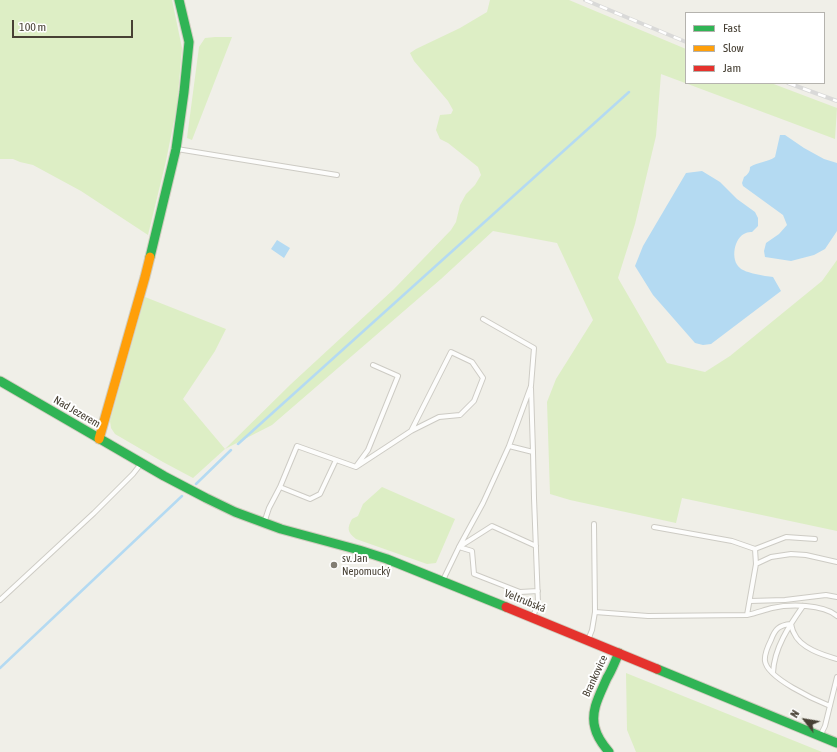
<!DOCTYPE html>
<html>
<head>
<meta charset="utf-8">
<style>
	body { margin:0 }
	#map { position:relative; width:837px; height:752px; overflow:hidden; background:#f0efe8; font-family:"Asap Condensed",sans-serif }
	canvas { display:block }
	.legend { position:absolute; left:685px; top:12px; width:140px; height:72px; box-sizing:border-box; background:#fff; border:1px solid #b5b3ae; margin:0; padding:5px 7px; list-style:none; font-size:12px; color:#474034 }
	.legend li { display:flex; align-items:center; gap:8px; height:20px }
	.legend b { width:20px; border:1px solid #b5b3ae }
	.north { position:absolute; left:785px; top:700px; width:40px; height:40px; -webkit-text-stroke:3px #fff; paint-order:stroke; rotate:301deg; font-size:11px; font-weight:700; line-height:16px; text-align:center; color:#474034 }
	.north::after { content:''; display:block; margin:auto; width:14px; height:18px; background:#474034; clip-path:polygon(50% 0,100% 100%,50% 72%,0 100%) }
	.scale { position:absolute; left:12px; top:20px; width:121px; height:18px; box-sizing:border-box; border:2px solid #474034; border-top:0; padding-left:5px; font-size:12px; line-height:14px; white-space:nowrap; color:#474034; -webkit-text-stroke:3px #fff; paint-order:stroke }
</style>
</head>
<body>
<div id="map">
<canvas width="837" height="752"></canvas>
<ul class="legend">
<li><b style="height:5px;background:#30b455"></b>Fast</li>
<li><b style="height:5px;background:#ff9f0a"></b>Slow</li>
<li><b style="height:5px;background:#e5322d"></b>Jam</li>
</ul>
<div class="north">N</div>
<div class="scale">100 m</div>
</div>
<script>
const ctx = document.querySelector('canvas').getContext('2d');
ctx.lineJoin = 'round';
function fillPath(path, color) {
  ctx.fillStyle = color;
  ctx.fill(path, 'evenodd');
}
function trace(path, color, width, dash) {
  ctx.strokeStyle = color;
  ctx.lineWidth = width;
  ctx.lineCap = dash ? 'butt' : 'round';
  ctx.setLineDash(dash || []);
  ctx.stroke(path);
}
function write(font, color, halo, rows, align = 'center') {
  ctx.font = font + ' "Asap Condensed",sans-serif';
  ctx.lineWidth = 4;
  ctx.setLineDash([]);
  ctx.textBaseline = 'middle';
  ctx.strokeStyle = halo;
  ctx.fillStyle = color;
  for (const [text, x, y, turn = 0] of rows) {
    ctx.save();
    ctx.translate(x, y);
    ctx.rotate((+turn || 0) * Math.PI / 180);
    ctx.textAlign = isNaN(turn) ? turn : align;
    if (halo) ctx.strokeText(text, 0, 0);
    ctx.fillText(text, 0, 0);
    ctx.restore();
  }
}
const green = new Path2D(`
	M0,0H172L182,48L177,106L166,161L148,235L81,191L33,165L20,162L13,159H0Z
	M490,0H569L686,49V83H771L837,108L835,139L661,74L656,136L635,224L618,278L667,363L705,372L730,356L822,281L837,260V531L682,498L676,523L570,500L550,494L547,402L556,379L593,320L557,243L493,231L441,279L272,425L225,449L193,478L163,462L115,434L111,428L110,421L145,297L226,329L215,351L183,399L225,449L291,384L394,289L451,230L456,222L460,205L466,194L475,185L481,175L478,167L448,143L440,139L436,130L440,115L451,114L453,110L448,101L414,61L410,53L416,49L460,28L487,12Z
	M215,37H232L192,140L187,138L199,47L205,38Z
	M382,487L455,519L436,563L427,564L356,539C347,532 347,528 352,519L358,516L363,504Z
	M626,673L822,752H636L627,730Z`);
const water = new Path2D(`
	M780,135H785L804,148L824,159L837,163V231L825,249L814,255L791,261L765,257L764,251L766,243L779,234L787,225L783,215L743,186L742,183L744,177C748,174 750,172 750,167C758,162 768,162 775,157Z
	M702,171L720,182L737,199L755,212L758,218V226L752,232C751,232 747,232 746,233C734,237 730,260 740,268C745,273 765,276 773,277L781,291L711,344L703,345L695,343L653,295L635,266L643,246L686,173Z
	M277,240L290,248L284,258L271,249Z`);
const stream = new Path2D(`
	M238,444L629,92
	M196,484L231,450
	M0,668L182,496`);
const lane = new Path2D(`
	M177,149L337,175
	M483,319L534,348L531,386L509,446
	M531,388L533,452
	M357,465L368,450L398,376L373,365
	M280,487L310,499L320,494L336,460
	M264,523L269,508L280,487L297,446L356,467L411,431L439,417L460,415L474,401L483,378L472,362L451,352L411,431
	M654,527L732,541L755,549
	M536,546L492,526L459,547L472,551L474,574L520,592L538,591
	M756,564L771,557L791,554L806,555L837,562
	M443,580L459,547L483,503L509,446L533,452L534,498L538,603L533,617
	M0,600L94,513L133,474L140,465
	M750,601L785,600L826,595L837,597
	M595,612L648,616L747,615L756,564L755,549L786,537L815,539
	M747,615C756,613 764,610 772,608C790,604 823,604 837,616
	M588,640L592,630L595,612L594,524
	M773,673C774,648 789,626 803,606
	M830,706C815,700 767,678 765,661C764,654 768,646 771,640C775,629 779,625 791,624C792,627 792,630 794,633C800,648 823,655 837,659
	M821,734L825,726L837,677`);
const fast = new Path2D(`
	M150,257L176,149L184,92L189,42L179,0
	M0,381L164,476L206,498L235,512L281,529L359,550L387,559L506,607
	M657,669L837,743
	M609,752C603,745 597,737 595,728C590,711 600,694 607,678C612,670 615,661 619,653`);
const slow = new Path2D(`
	M99,439L145,277L150,257`);
const jam = new Path2D(`
	M506,607L657,669`);
const rail = new Path2D(`
	M585,0L686,42
	M788,83L837,101`);
const markers = [
	[334,565,4,"#827d73"]
];
const streetNames = [
	["Nad Jezerem",77,412,30],
	["Veltrubská",525,601,22],
	["Brankovice",595,676,-65]
];
const poiNames = [
	["sv. Jan",342,559],
	["Nepomucký",342,572]
];
fillPath(green, '#ddeec5');
fillPath(water, '#b4daf2');
trace(stream, '#b4daf2', 2.5);
trace(lane, '#cdcbc4', 6);
trace(fast, '#d0ccbe', 11);
trace(slow, '#d0ccbe', 11);
trace(jam, '#d0ccbe', 11);
trace(lane, '#fdfdfc', 4);
trace(fast, '#30b455', 9);
trace(slow, '#ff9f0a', 9);
trace(jam, '#e5322d', 9);
trace(rail, '#d9d9d8', 4);
trace(rail, '#fff', 2.5, [8]);
for (const [x, y, r, color] of markers) {
  const dot = new Path2D();
  dot.arc(x, y, r, 0, 2 * Math.PI);
  ctx.fillStyle = color;
  ctx.fill(dot);
  trace(dot, '#fff', 1.5);
}
write('11px', '#474034', '#fff', streetNames);
write('11px', '#474034', '#fff', poiNames, 'left');
</script>
</body>
</html>
